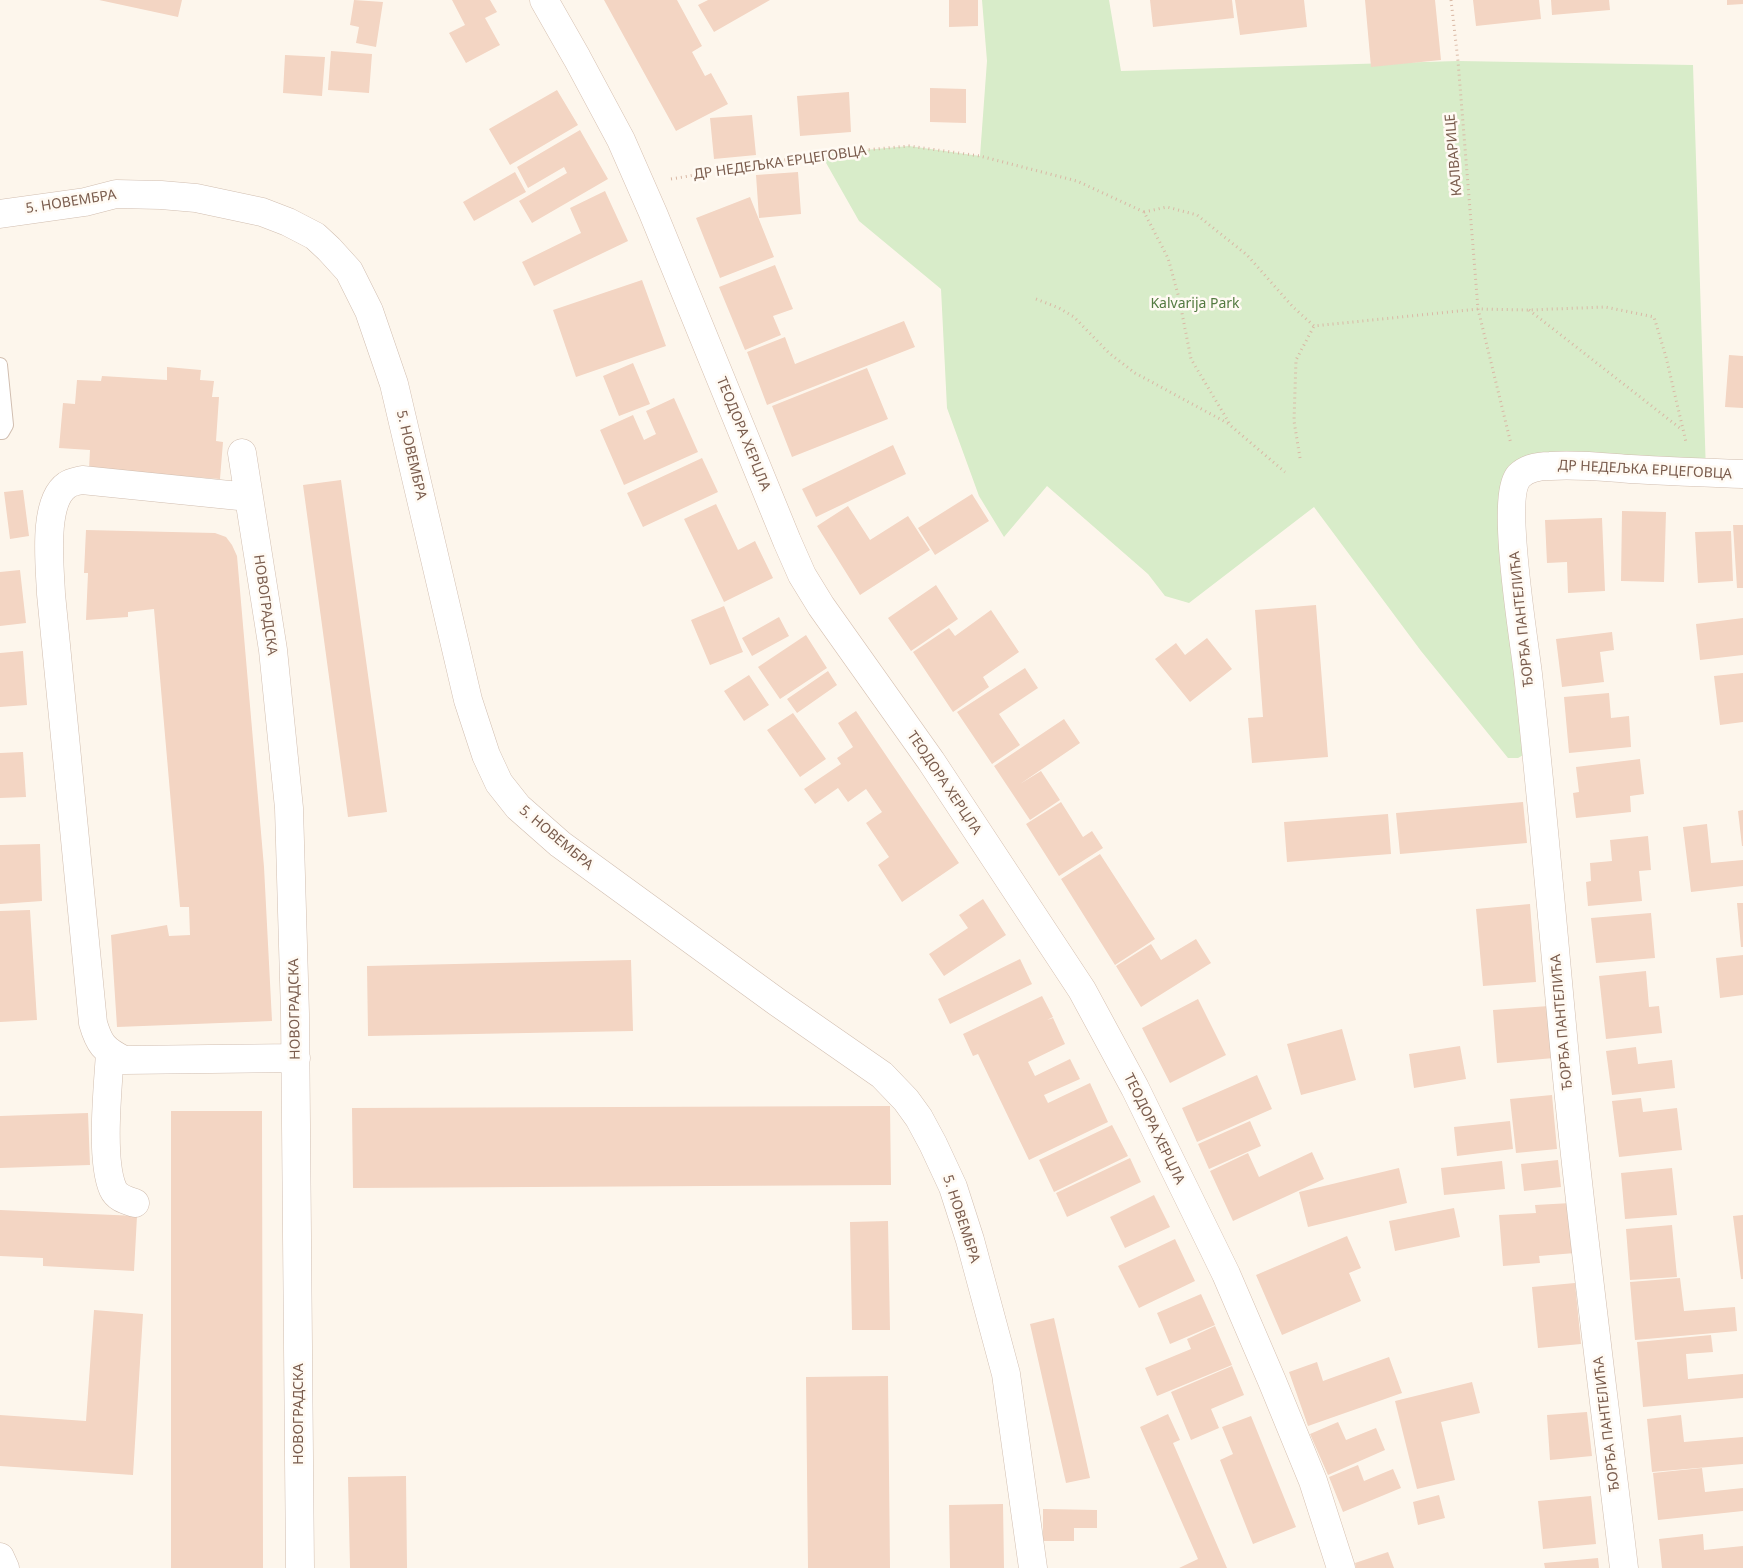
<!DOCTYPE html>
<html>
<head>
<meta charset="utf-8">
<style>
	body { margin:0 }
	canvas { display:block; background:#fdf6ec }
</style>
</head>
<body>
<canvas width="1743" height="1568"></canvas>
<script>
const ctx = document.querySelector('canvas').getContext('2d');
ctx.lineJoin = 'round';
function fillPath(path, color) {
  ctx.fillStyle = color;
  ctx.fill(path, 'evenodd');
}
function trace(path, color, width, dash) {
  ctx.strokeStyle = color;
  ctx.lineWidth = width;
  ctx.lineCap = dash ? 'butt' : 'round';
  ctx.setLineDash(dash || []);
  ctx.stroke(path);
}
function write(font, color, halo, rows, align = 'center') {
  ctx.font = font + ' "Noto Sans",sans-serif';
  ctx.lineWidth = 5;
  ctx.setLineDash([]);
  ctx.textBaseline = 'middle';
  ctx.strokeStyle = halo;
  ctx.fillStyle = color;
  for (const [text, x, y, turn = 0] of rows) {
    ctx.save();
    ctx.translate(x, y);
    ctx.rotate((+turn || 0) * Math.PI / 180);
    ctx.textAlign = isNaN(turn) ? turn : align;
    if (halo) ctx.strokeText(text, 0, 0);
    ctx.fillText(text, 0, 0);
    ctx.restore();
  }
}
const green = new Path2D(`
	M982,0H1109L1121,71L1458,61L1693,65L1706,473L1519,476L1536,748L1518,758H1508L1421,651L1314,507L1189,603L1165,596L1148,574L1047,486L1004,537L979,496L947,408L941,289L859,221L821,154L909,146L980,156L987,61Z`);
const building = new Path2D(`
	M99,0H182L178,17Z
	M354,0L383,2L376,47L356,43L359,27L350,25Z
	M452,0H490L497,12L485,18L500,45L466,63L449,33L465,25Z
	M604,0H677L702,46L692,52L705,76L711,73L728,104L676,131Z
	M708,0H770L714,32L698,5Z
	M949,0H978V26L949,27Z
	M1150,0H1232L1234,18L1153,27Z
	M1235,0H1304L1307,27L1240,35Z
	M1365,0H1435L1441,60L1371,67Z
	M1473,0H1539L1541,19L1476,26Z
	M1551,0H1609L1610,10L1552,15Z
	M1727,0H1743V4L1727,5Z
	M331,51L372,54L369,93L328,90Z
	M285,55L325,57L322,96L283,93Z
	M930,88L966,89V123L930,122Z
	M557,90L578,125L510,165L489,129Z
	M849,92L851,132L800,136L797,96Z
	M752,115L756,155L714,159L710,118Z
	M580,130L608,179L532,223L519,201L567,173L564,167L528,188L517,167Z
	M515,172L526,192L474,221L463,202Z
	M798,172L801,214L759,218L756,175Z
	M605,191L628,241L534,286L522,262L581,233L570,208Z
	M750,197L774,257L720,278L696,218Z
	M775,265L793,309L773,316L781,335L745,350L719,287Z
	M642,280L666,346L576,377L553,310Z
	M904,321L915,347L767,405L747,352L785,337L795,364Z
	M1729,355L1743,356V408L1725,407Z
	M633,363L650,404L619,416L603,376Z
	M167,367L201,370L200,380L214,381L212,397H219L216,441L223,442L220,479L89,469L90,450L59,448L63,403L75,404L77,380L101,381L102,376L167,380Z
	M867,368L888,419L792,457L772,406Z
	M674,398L698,452L624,485L600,430L633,415L644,440L656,434L646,411Z
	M893,445L906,474L816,517L802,489Z
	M702,458L718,492L643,527L627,493Z
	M341,480L387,812L348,817L303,485Z
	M23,490L29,536L10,539L4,492Z
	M972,494L989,521L935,555L918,528Z
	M716,504L738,550L755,541L773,578L724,602L684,519Z
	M848,506L870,540L908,516L930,550L860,595L817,526Z
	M1622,511L1666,512L1664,582L1621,581Z
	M1602,518L1605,591L1568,593L1567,562L1547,563L1545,520Z
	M1733,525H1743V588H1737Z
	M86,530L215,533L226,537L232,545L237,556L264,867L272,1021L117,1027L111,935L167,925L169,936L190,935L189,907H180L154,609L128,612V617L86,620L88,573H84Z
	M1731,531L1733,581L1698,583L1695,532Z
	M20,570L26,623L0,626V572Z
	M936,585L958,619L911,651L888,618Z
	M1316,605L1328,757L1252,763L1248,718L1263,717L1255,610Z
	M724,606L743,652L710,665L691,620Z
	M991,610L1019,652L983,677L989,687L953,712L913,652L949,628L955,636Z
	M779,617L789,636L752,656L742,638Z
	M1743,618V655L1700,660L1696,624Z
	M1612,632L1614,650L1600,652L1604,682L1562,687L1556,639Z
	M806,635L827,668L780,699L758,667Z
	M1207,638L1232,669L1190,702L1155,659L1176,643L1185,655Z
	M23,651L27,705L0,707V653Z
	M1025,668L1038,688L999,714L1020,745L992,764L957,712Z
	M828,671L837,685L797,713L787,699Z
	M1743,673V722L1720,725L1714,676Z
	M749,675L769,705L744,721L724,691Z
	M1609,693L1611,718L1629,716L1631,747L1569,753L1564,697Z
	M856,711L959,863L902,902L878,865L889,857L866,823L882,812L866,789L848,802L838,788L815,804L804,789L841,764L837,758L853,747L838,723Z
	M793,713L826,759L800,777L767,730Z
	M1064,719L1080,743L1020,784L1041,771L1060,800L1030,820L994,766Z
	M23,752L26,797L0,798V753Z
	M1640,759L1644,794L1630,796L1631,812L1576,818L1573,793L1579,792L1576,767Z
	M1061,802L1083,837L1092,831L1103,848L1059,876L1026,824Z
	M1523,802L1527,843L1400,854L1396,813Z
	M1743,810V846H1742L1738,811Z
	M1388,814L1391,854L1287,862L1284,822Z
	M1707,824L1711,863L1743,860V886L1691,892L1683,827Z
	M1648,836L1651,870L1639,871L1642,901L1588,906L1586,882L1591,881L1590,863L1612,861L1610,840Z
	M40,844L42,901L0,904V845Z
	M1100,854L1155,939L1115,965L1061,879Z
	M983,899L1006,935L944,976L929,954L968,928L959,915Z
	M1737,903H1743V947H1741Z
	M1530,904L1536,982L1483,986L1476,909Z
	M30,910L37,1020L0,1022V911Z
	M1651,913L1655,958L1596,963L1591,918Z
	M1196,939L1211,963L1141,1007L1116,966L1151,944L1161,960Z
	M1743,955V995L1720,998L1716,958Z
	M1020,959L1032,984L950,1024L938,999Z
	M631,960L633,1031L368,1036L367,966Z
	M1646,971L1649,1007L1659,1006L1662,1033L1606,1039L1599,976Z
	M1042,996L1053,1017L1047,1020L1053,1018L1065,1044L1028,1062L1035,1076L1070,1059L1080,1079L1044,1095L1048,1103L1090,1083L1108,1122L1029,1160L978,1054L973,1056L963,1034Z
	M1198,999L1226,1055L1170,1083L1142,1028Z
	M1549,1006L1554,1058L1497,1063L1493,1010Z
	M1342,1029L1356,1080L1301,1095L1287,1044Z
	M1460,1046L1466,1079L1414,1088L1409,1054Z
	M1636,1047L1638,1064L1672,1060L1675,1088L1612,1095L1606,1051Z
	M1257,1075L1272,1109L1197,1142L1182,1108Z
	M1552,1095L1557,1149L1516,1153L1510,1099Z
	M1641,1098L1643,1112L1677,1108L1682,1150L1619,1157L1612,1101Z
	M890,1106L891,1185L353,1188L352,1108Z
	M171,1111H262L263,1568H171Z
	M88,1113L90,1165L0,1168V1116Z
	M1250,1121L1261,1146L1209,1169L1198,1144Z
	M1510,1121L1513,1149L1457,1156L1454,1127Z
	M1112,1125L1128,1156L1054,1192L1039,1160Z
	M1312,1152L1324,1179L1233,1221L1210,1171L1248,1153L1259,1177Z
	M1130,1158L1141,1182L1067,1217L1056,1193Z
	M1558,1160L1561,1187L1524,1191L1521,1164Z
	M1502,1161L1505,1189L1444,1195L1441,1168Z
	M1399,1168L1407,1203L1308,1227L1299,1192Z
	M1672,1168L1677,1215L1625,1219L1621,1173Z
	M1154,1195L1170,1227L1125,1248L1110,1217Z
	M1571,1203L1575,1253L1539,1256L1540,1263L1503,1266L1499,1215L1536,1213L1535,1205Z
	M1454,1208L1460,1237L1395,1251L1389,1221Z
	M0,1210L137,1216L134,1271L43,1266V1258L0,1256Z
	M1743,1215V1279H1741L1733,1216Z
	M888,1221L890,1330H852L850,1222Z
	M1672,1225L1677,1277L1630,1280L1626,1229Z
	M1347,1236L1361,1268L1349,1273L1361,1301L1282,1335L1256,1275Z
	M1175,1239L1195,1281L1139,1308L1118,1266Z
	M1680,1278L1684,1311L1735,1307L1737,1331L1635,1340L1630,1282Z
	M1575,1283L1581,1344L1538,1348L1532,1287Z
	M1201,1294L1215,1325L1170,1344L1157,1313Z
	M94,1310L143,1314L133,1475L0,1466V1415L86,1421Z
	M1054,1318L1090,1478L1066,1483L1030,1324Z
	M1215,1326L1232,1365L1157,1396L1145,1368L1191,1349L1187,1339Z
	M1711,1335L1713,1352L1686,1354L1688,1379L1743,1374V1398L1643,1407L1637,1342Z
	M1389,1357L1402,1393L1308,1426L1289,1372L1317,1362L1323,1381Z
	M1232,1366L1244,1395L1211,1409L1219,1428L1191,1440L1171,1392Z
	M888,1376L890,1568H808L806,1377Z
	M1472,1382L1480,1413L1441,1422L1455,1480L1417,1489L1395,1401Z
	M1587,1412L1592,1456L1550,1460L1547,1415Z
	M1168,1414L1180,1440L1173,1443L1227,1568H1179L1198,1559L1140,1427Z
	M1681,1415L1684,1442L1743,1437V1464L1652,1472L1647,1419Z
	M1251,1416L1296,1527L1253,1544L1220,1460L1233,1454L1222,1427Z
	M1338,1422L1346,1440L1376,1428L1385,1450L1328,1475L1310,1434Z
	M1358,1465L1364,1481L1393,1469L1401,1488L1343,1512L1329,1477Z
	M1702,1468L1705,1492L1743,1488V1511L1658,1520L1653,1473Z
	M406,1476L407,1568H350L348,1477Z
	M1439,1495L1445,1518L1418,1525L1413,1502Z
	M1591,1496L1596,1544L1543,1549L1538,1501Z
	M1003,1504L1004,1568H950L949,1505Z
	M1043,1509L1097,1510V1528H1074V1541H1043Z
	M1703,1534L1704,1550L1743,1546V1568H1662L1659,1539Z
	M1388,1552L1394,1568H1356L1355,1563Z
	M1598,1558L1599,1568H1545L1544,1563Z`);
const path = new Path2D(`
	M1451,0L1458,61L1478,309L1511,444
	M671,179L821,154L909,146L980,156L1077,181L1144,212L1168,258L1179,298L1191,359L1231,426L1285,472
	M1144,212L1167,207L1197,215L1247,255L1293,307L1314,326L1478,309L1529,310L1605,307L1654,317L1666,357L1686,442
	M1036,299L1059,308L1074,317L1109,353L1135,373L1231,425
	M1529,310L1681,429
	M1300,458L1294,421L1296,360L1314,326`);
const service = new Path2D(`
	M0,365L6,425L2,432H0`);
const minor = new Path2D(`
	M0,214L85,202L116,194L161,195L196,198L262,212L288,222L315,236L329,249L349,271L369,311L394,384L468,700L486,755L499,783L518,807L560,844L777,1002L882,1075L906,1100L919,1118L933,1144L953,1187L970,1240L1006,1374L1033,1568
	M242,453L273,650L289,808L295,1014L300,1568
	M249,497L82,480C78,481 71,482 67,485C42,502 50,567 51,594L93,1023C99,1044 104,1050 124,1060L296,1058
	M110,1053C108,1086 100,1160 113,1189C117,1198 126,1200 135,1203
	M0,1557L5,1568
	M1624,1568C1605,1405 1583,1242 1567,1078C1554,943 1543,808 1528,674C1524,640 1500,497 1519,476C1527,468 1540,466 1550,466C1577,464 1603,467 1630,469C1668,471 1705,473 1743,474`);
const secondary = new Path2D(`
	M544,0L577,58L621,140L653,213L787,541L802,575L821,606L931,761L1082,990L1135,1088L1226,1274L1272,1381L1313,1481L1341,1568`);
const streetNames = [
	["КАЛВАРИЦЕ",1454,155,-95],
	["ДР НЕДЕЉКА ЕРЦЕГОВЦА",780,163,-8],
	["5. НОВЕМБРА",71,202,-9],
	["ТЕОДОРА ХЕРЦЛА",743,434,68],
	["5. НОВЕМБРА",411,455,77],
	["ДР НЕДЕЉКА ЕРЦЕГОВЦА",1645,470,3],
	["НОВОГРАДСКА",265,605,82],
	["ЂОРЂА ПАНТЕЛИЋА",1522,619,-96],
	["ТЕОДОРА ХЕРЦЛА",944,783,56],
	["5. НОВЕМБРА",556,838,40],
	["НОВОГРАДСКА",295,1009,-91],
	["ЂОРЂА ПАНТЕЛИЋА",1562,1022,-95],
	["ТЕОДОРА ХЕРЦЛА",1154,1129,64],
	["5. НОВЕМБРА",961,1219,72],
	["НОВОГРАДСКА",299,1414,-90],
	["ЂОРЂА ПАНТЕЛИЋА",1607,1424,-97]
];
const parkNames = [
	["Kalvarija Park",1195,304]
];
fillPath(green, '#d8ecc9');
fillPath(building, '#f3d5c3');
trace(service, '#d1beb0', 16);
trace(minor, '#d1beb0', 29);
trace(secondary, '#d6c0b0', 29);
trace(path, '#d9b8a5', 3, [1, 4]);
trace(service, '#fff', 14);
trace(minor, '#fff', 28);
trace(secondary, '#fff', 28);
write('14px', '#7a5c4d', '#fffaf3', streetNames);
write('14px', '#537a41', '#fffaf3', parkNames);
</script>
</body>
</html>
